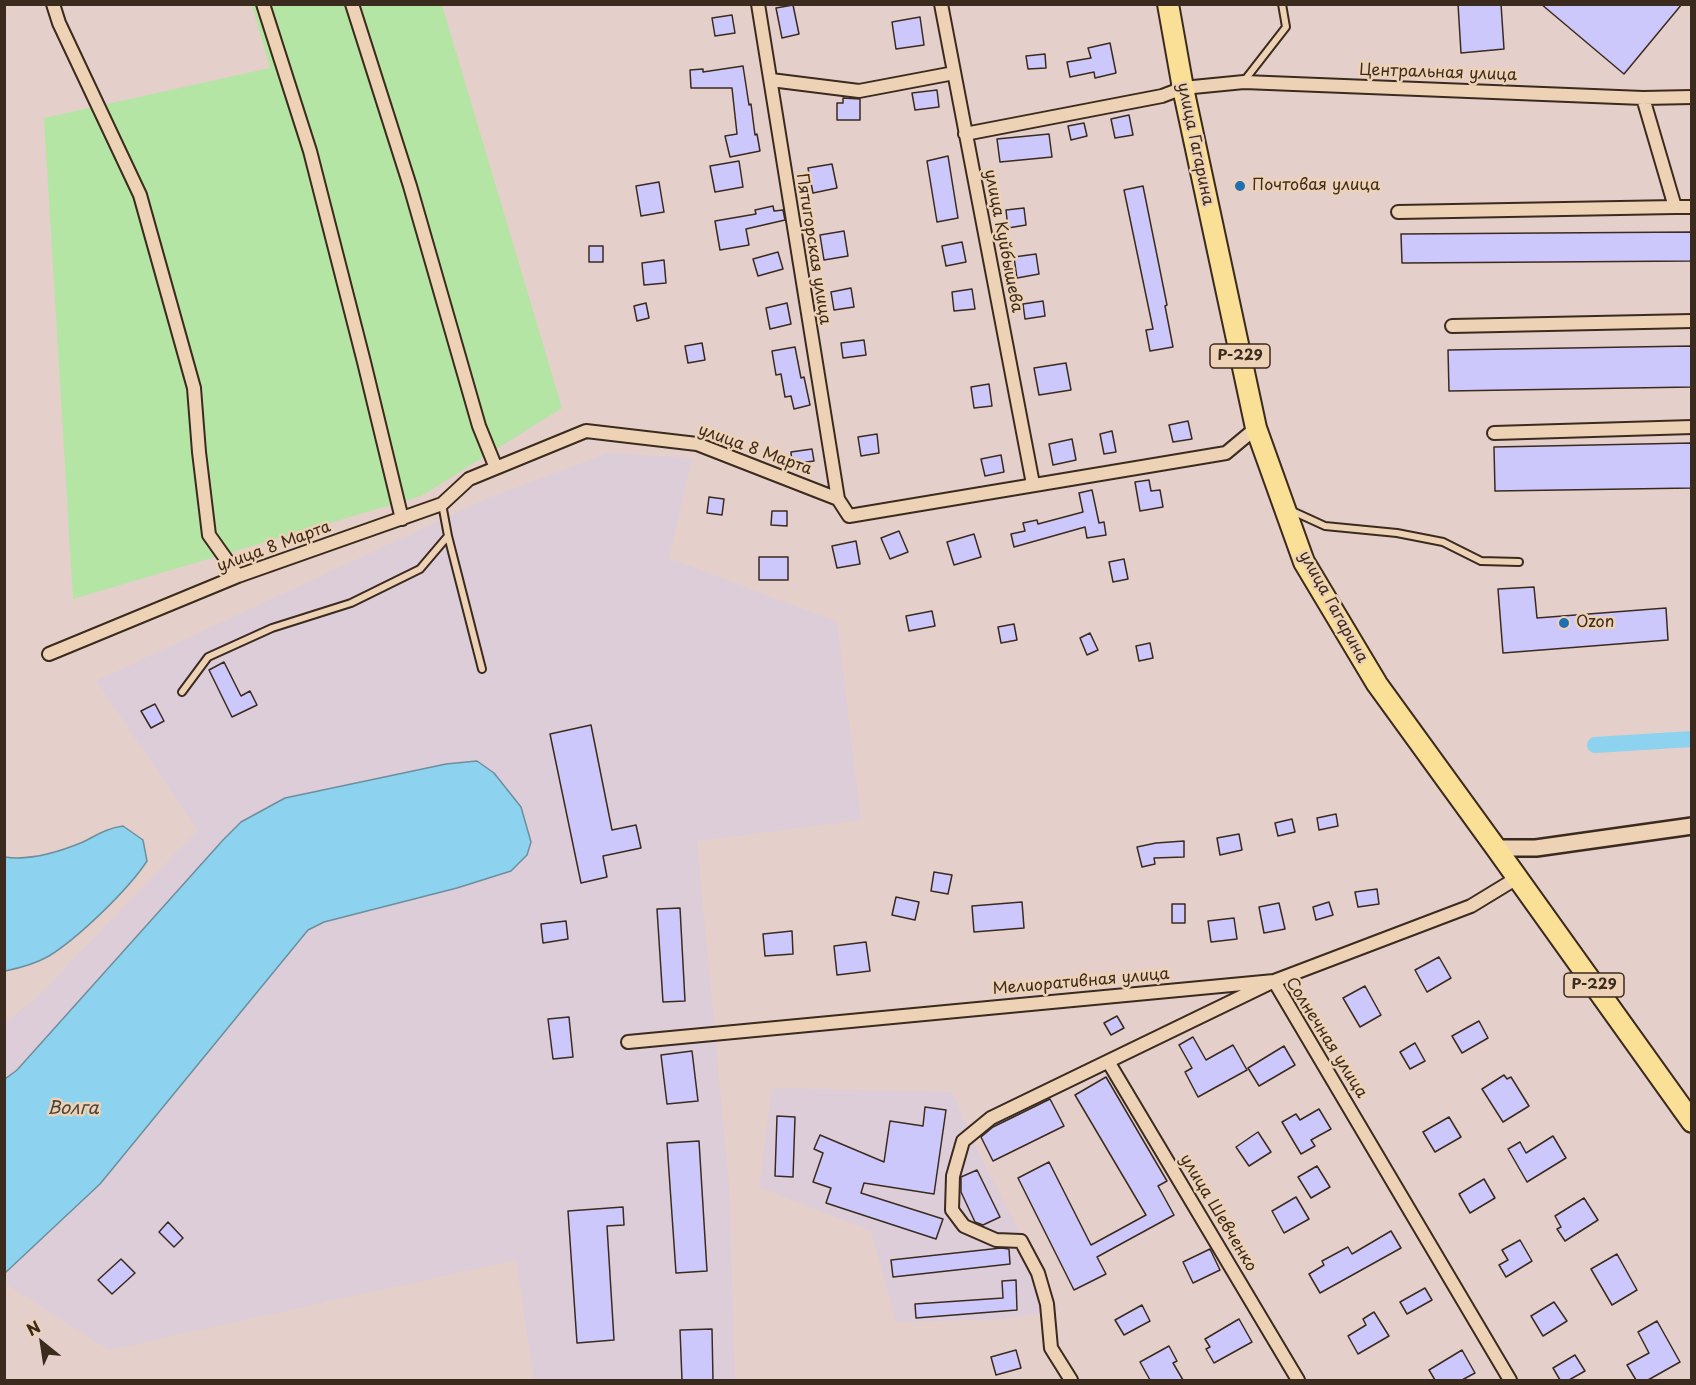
<!DOCTYPE html>
<html>
<head>
<meta charset="utf-8">
<style>
	body { margin:0 }
	#map { position:relative; width:1696px; height:1385px; overflow:hidden; background:#e4cfca; font-family:"Playpen Sans",sans-serif }
	canvas { display:block }
	.frame { position:absolute; inset:0; border:6px solid #3b2a1e; pointer-events:none }
	.north { position:absolute; left:12px; top:1313px; width:60px; height:60px; -webkit-text-stroke:4px #eed2b5; paint-order:stroke; rotate:330deg; font-size:16px; font-weight:700; line-height:24px; text-align:center; color:#3b2a1e }
	.north::after { content:''; display:block; margin:auto; width:21px; height:27px; background:#3b2a1e; clip-path:polygon(50% 0,100% 100%,50% 72%,0 100%) }
</style>
</head>
<body>
<div id="map">
<canvas width="1696" height="1385"></canvas>
<div class="frame"></div>
<div class="north">N</div>
</div>
<script>
const ctx = document.querySelector('canvas').getContext('2d');
ctx.lineJoin = 'round';
function fillPath(path, color) {
  ctx.fillStyle = color;
  ctx.fill(path, 'evenodd');
}
function trace(path, color, width, dash) {
  ctx.strokeStyle = color;
  ctx.lineWidth = width;
  ctx.lineCap = dash ? 'butt' : 'round';
  ctx.setLineDash(dash || []);
  ctx.stroke(path);
}
function write(font, color, halo, rows, align = 'center') {
  ctx.font = font + ' "Playpen Sans",sans-serif';
  ctx.lineWidth = 5;
  ctx.setLineDash([]);
  ctx.textBaseline = 'middle';
  ctx.strokeStyle = halo;
  ctx.fillStyle = color;
  for (const [text, x, y, turn = 0] of rows) {
    ctx.save();
    ctx.translate(x, y);
    ctx.rotate((+turn || 0) * Math.PI / 180);
    ctx.textAlign = isNaN(turn) ? turn : align;
    if (halo) ctx.strokeText(text, 0, 0);
    ctx.fillText(text, 0, 0);
    ctx.restore();
  }
}
const built = new Path2D(`
	M608,453L692,458L669,558L837,622L861,820L697,841L729,1185L735,1380H534L516,1260L109,1350L9,1286L5,1280V1023L38,996L198,830L96,681L488,498Z
	M772,1088L952,1092L984,1163L1059,1310L1004,1319L896,1322L871,1231L759,1187Z`);
const green = new Path2D(`
	M252,5H442L562,408L421,496L73,599L44,118L270,68Z`);
const water = new Path2D(`
	M477,761L494,773L521,807L531,842L527,855L511,871L457,888L324,922L308,930L100,1184L5,1273V1079L17,1070L223,840L241,822L285,798L446,764Z
	M123,826L143,840L147,861C128,890 78,938 49,956C35,964 20,968 5,971V857C31,861 59,852 83,842C97,835 107,828 123,826Z`);
const canal = new Path2D(`
	M1595,745L1692,739`);
const building = new Path2D(`
	M1458,4H1501L1504,49L1461,53Z
	M1541,4H1682L1624,74Z
	M793,5L799,34L782,38L776,8Z
	M732,15L735,33L715,36L712,18Z
	M920,17L924,45L896,49L892,22Z
	M1110,43L1116,73L1095,78L1094,72L1070,77L1067,62L1091,58L1088,48Z
	M1045,54L1046,68L1028,69L1026,56Z
	M743,66L749,105L751,104L755,135L757,134L760,151L730,157L725,136L737,134L732,88H691L690,70L703,69V72Z
	M937,90L939,107L915,110L912,93Z
	M843,98L860,99V120H837V103H843Z
	M1129,115L1133,135L1115,138L1111,119Z
	M1084,123L1087,136L1071,140L1068,126Z
	M1049,134L1052,157L1000,162L997,139Z
	M948,156L958,218L937,222L927,161Z
	M739,161L743,187L715,192L710,166Z
	M832,164L837,188L813,193L808,168Z
	M659,182L664,212L641,216L636,186Z
	M1143,186L1167,305L1165,306L1173,347L1150,351L1146,330L1153,329L1124,190Z
	M773,206L774,211L783,210L785,220L746,229L749,245L720,250L715,221L756,214L755,210Z
	M1024,208L1026,225L1008,228L1006,210Z
	M844,231L848,256L824,260L820,235Z
	M1692,232V261L1402,263L1401,234Z
	M962,242L966,262L946,266L942,246Z
	M589,246H603V262H589Z
	M778,252L783,269L758,276L753,259Z
	M1036,254L1039,274L1017,278L1014,257Z
	M664,260L666,283L644,285L642,263Z
	M851,288L854,307L834,310L831,292Z
	M972,289L975,309L954,311L952,292Z
	M1043,301L1045,316L1025,319L1023,304Z
	M646,303L649,318L637,321L634,306Z
	M787,303L791,324L770,329L766,308Z
	M864,340L866,355L843,358L841,343Z
	M702,343L705,360L688,363L685,346Z
	M1692,346V387L1449,391L1448,350Z
	M795,347L801,378L804,377L810,405L794,409L791,396L785,397L781,374L776,375L772,351Z
	M1066,363L1071,390L1039,395L1034,368Z
	M989,384L992,406L974,408L971,387Z
	M1188,421L1192,439L1173,442L1169,425Z
	M1112,431L1116,452L1104,454L1100,434Z
	M877,434L879,453L861,456L858,437Z
	M1072,439L1076,460L1053,465L1049,444Z
	M1692,443V488L1495,491L1494,447Z
	M812,449L814,461L792,464L791,452Z
	M1001,455L1004,472L985,476L981,459Z
	M1149,480L1151,491L1160,490L1163,507L1140,511L1135,482Z
	M1092,490L1099,523L1104,522L1106,535L1087,538L1085,527L1014,547L1011,534L1025,531L1023,523L1037,520L1038,524L1083,512L1079,493Z
	M709,497L724,499L722,515L707,513Z
	M772,511H787V526L771,525Z
	M899,531L908,552L890,559L881,538Z
	M974,534L981,557L954,565L947,542Z
	M856,541L860,564L837,568L832,546Z
	M759,557H788V580H759Z
	M1124,559L1128,579L1113,582L1109,562Z
	M1534,587L1537,618L1666,608L1668,640L1503,653L1498,589Z
	M932,611L935,626L909,631L906,616Z
	M1014,624L1017,640L1001,643L998,627Z
	M1090,633L1098,650L1087,655L1080,638Z
	M1150,643L1153,658L1139,661L1136,646Z
	M224,662L241,696L250,691L257,705L232,717L209,670Z
	M155,704L164,721L151,728L141,711Z
	M591,725L612,830L636,825L641,848L603,856L607,877L581,883L550,734Z
	M1336,814L1338,826L1319,830L1317,818Z
	M1292,819L1295,832L1278,836L1275,823Z
	M1239,834L1242,850L1220,855L1217,838Z
	M1184,841V857L1154,858L1155,864L1142,867L1137,847L1156,843Z
	M934,872L952,875L948,894L931,891Z
	M1377,889L1379,904L1358,907L1355,892Z
	M896,897L919,902L915,920L892,915Z
	M1022,902L1024,928L974,932L972,906Z
	M1329,902L1333,915L1316,920L1313,907Z
	M1279,903L1285,929L1264,933L1259,907Z
	M1172,904H1185V923H1172Z
	M680,908L685,1001L663,1002L657,909Z
	M1234,918L1237,939L1211,942L1208,921Z
	M566,921L568,939L543,943L541,924Z
	M792,931L793,954L765,956L763,934Z
	M866,942L870,971L837,975L834,946Z
	M1439,957L1451,978L1427,992L1415,970Z
	M1365,986L1381,1015L1360,1027L1343,998Z
	M1117,1016L1124,1028L1111,1035L1104,1023Z
	M569,1017L573,1057L553,1059L548,1019Z
	M1479,1021L1488,1038L1462,1053L1452,1036Z
	M1193,1037L1206,1060L1233,1045L1247,1070L1198,1097L1185,1072L1192,1068L1179,1045Z
	M1415,1043L1425,1061L1410,1069L1400,1052Z
	M1284,1046L1295,1065L1259,1086L1248,1068Z
	M692,1051L698,1101L667,1104L661,1055Z
	M1504,1075L1507,1079L1511,1077L1529,1106L1503,1122L1482,1089Z
	M1106,1077L1167,1181L1158,1186L1174,1215L1097,1257L1106,1274L1074,1290L1018,1178L1049,1162L1091,1245L1146,1215L1075,1095Z
	M1050,1099L1064,1126L993,1161L981,1137L993,1127Z
	M925,1107L946,1110L934,1194L864,1183L861,1193L943,1219L936,1239L826,1203L831,1188L813,1182L823,1153L814,1149L820,1135L884,1162L890,1121L923,1126Z
	M1319,1109L1331,1129L1311,1140L1315,1146L1301,1154L1282,1122L1296,1114L1300,1120Z
	M777,1116L795,1117L793,1177L775,1176Z
	M1449,1117L1461,1137L1435,1152L1423,1132Z
	M1258,1132L1271,1152L1249,1166L1236,1147Z
	M1553,1136L1566,1158L1527,1182L1508,1149L1520,1142L1526,1153Z
	M699,1141L707,1271L676,1273L667,1143Z
	M1317,1166L1330,1187L1311,1198L1298,1177Z
	M977,1170L1000,1217L983,1225L975,1222L961,1192V1177Z
	M1484,1179L1495,1198L1470,1213L1459,1194Z
	M1296,1197L1309,1219L1284,1233L1272,1211Z
	M1584,1198L1598,1220L1565,1241L1557,1229L1561,1227L1555,1216Z
	M623,1207L624,1225L607,1226L614,1340L577,1343L568,1211Z
	M168,1222L183,1238L174,1247L159,1232Z
	M1391,1231L1401,1248L1320,1293L1309,1274L1324,1265L1322,1261L1348,1247L1352,1254Z
	M1520,1240L1532,1261L1506,1277L1499,1265L1508,1260L1502,1250Z
	M1001,1248L1009,1249L1010,1264L893,1277L891,1260Z
	M1210,1249L1220,1270L1193,1283L1183,1262Z
	M1617,1254L1637,1290L1612,1305L1591,1269Z
	M121,1259L135,1273L112,1294L98,1280Z
	M1016,1280L1017,1310L916,1318L915,1304L1003,1298L1002,1281Z
	M1425,1288L1432,1300L1407,1314L1400,1302Z
	M1554,1302L1567,1321L1543,1336L1531,1316Z
	M1142,1305L1150,1321L1124,1335L1115,1320Z
	M1374,1312L1389,1336L1358,1354L1348,1336L1366,1325L1363,1319Z
	M1239,1319L1252,1342L1214,1363L1206,1349L1210,1347L1205,1339Z
	M1657,1321L1680,1362L1648,1380H1636L1627,1365L1649,1353L1638,1332Z
	M712,1329L713,1380H682L680,1330Z
	M1169,1346L1177,1361L1173,1363L1183,1380H1150L1140,1362Z
	M1016,1350L1021,1368L996,1375L991,1357Z
	M1462,1350L1475,1373L1462,1380H1435L1429,1370Z
	M1575,1355L1585,1371L1569,1380H1560L1553,1368Z`);
const service = new Path2D(`
	M1244,81L1286,27L1282,4
	M1290,510L1325,526L1397,533L1443,542L1481,561L1519,562
	M448,536L482,669
	M182,692L208,657L272,628L351,603L420,569L448,536L442,504`);
const minor = new Path2D(`
	M53,4L59,23L140,195L194,388L199,452L209,535L238,576
	M263,4L310,151L364,362L402,519
	M352,4L410,186L479,426L496,468
	M758,4L838,499
	M941,4L1033,484
	M771,80L859,91L954,73
	M1643,98L1675,207H1692
	M965,134L1162,96L1183,88L1244,82L1643,98L1692,97
	M1398,212L1675,207
	M1452,326L1692,321
	M1494,433L1692,427
	M49,654L238,576L442,504L469,479L586,431L697,444L838,499L849,516L1226,453L1256,428
	M628,1042L1274,981L1471,906L1517,878
	M1109,1063L1298,1380
	M1071,1380L1051,1348L1047,1304L1038,1273L1021,1241L996,1240L964,1226L952,1210L953,1176L963,1141L991,1118L1274,981L1510,1380`);
const tertiary = new Path2D(`
	M1496,848H1536L1692,826`);
const primary = new Path2D(`
	M1168,4L1183,88L1256,428L1304,562L1377,684L1496,848L1692,1122`);
const markers = [
	[1240,186,6,"#1f6fb2"],
	[1564,623,6,"#1f6fb2"]
];
const shields = [
	[1240,356,60],
	[1594,985,60]
];
const shieldNames = [
	["Р-229",1240,356],
	["Р-229",1594,985]
];
const streetNames = [
	["Центральная улица",1438,73,2],
	["улица Гагарина",1195,144,78],
	["улица Куйбышева",1003,241,79],
	["Пятигорская улица",813,249,81],
	["улица 8 Марта",755,450,20],
	["улица 8 Марта",274,547,-20],
	["улица Гагарина",1333,607,61],
	["Мелиоративная улица",1081,982,-5],
	["Солнечная улица",1326,1038,58],
	["улица Шевченко",1218,1213,59]
];
const poiNames = [
	["Почтовая улица",1252,186],
	["Ozon",1576,623]
];
const waterNames = [
	["Волга",73,1109]
];
fillPath(built, '#ddcdd9');
fillPath(green, '#b5e5a4');
fillPath(water, '#8dd2ef');
trace(water, '#6c8f9b', 1.5);
trace(canal, '#8dd2ef', 16);
fillPath(building, '#cdc8fb');
trace(building, '#3b2a1e', 1.5);
trace(service, '#3b2a1e', 10);
trace(minor, '#3b2a1e', 16);
trace(tertiary, '#3b2a1e', 20);
trace(primary, '#3b2a1e', 24);
trace(service, '#eed2b5', 6);
trace(minor, '#eed2b5', 12);
trace(tertiary, '#eed2b5', 15);
trace(primary, '#fadf96', 20);
for (const [x, y, r, color] of markers) {
  const dot = new Path2D();
  dot.arc(x, y, r, 0, 2 * Math.PI);
  ctx.fillStyle = color;
  ctx.fill(dot);
  trace(dot, '#eed2b5', 2);
}
for (const [x, y, w] of shields) {
  const box = new Path2D();
  box.roundRect(x - w / 2, y - 12, w, 24, 4.5);
  ctx.fillStyle = '#eed2b5';
  ctx.fill(box);
  trace(box, '#3b2a1e', 1.5);
}
write('bold 15px', '#3b2a1e', null, shieldNames);
write('16px', '#3b2a1e', '#eed2b5', streetNames);
write('16px', '#3b2a1e', '#eed2b5', poiNames, 'left');
write('italic 18px', '#47433d', '#eed2b5', waterNames);
</script>
</body>
</html>
